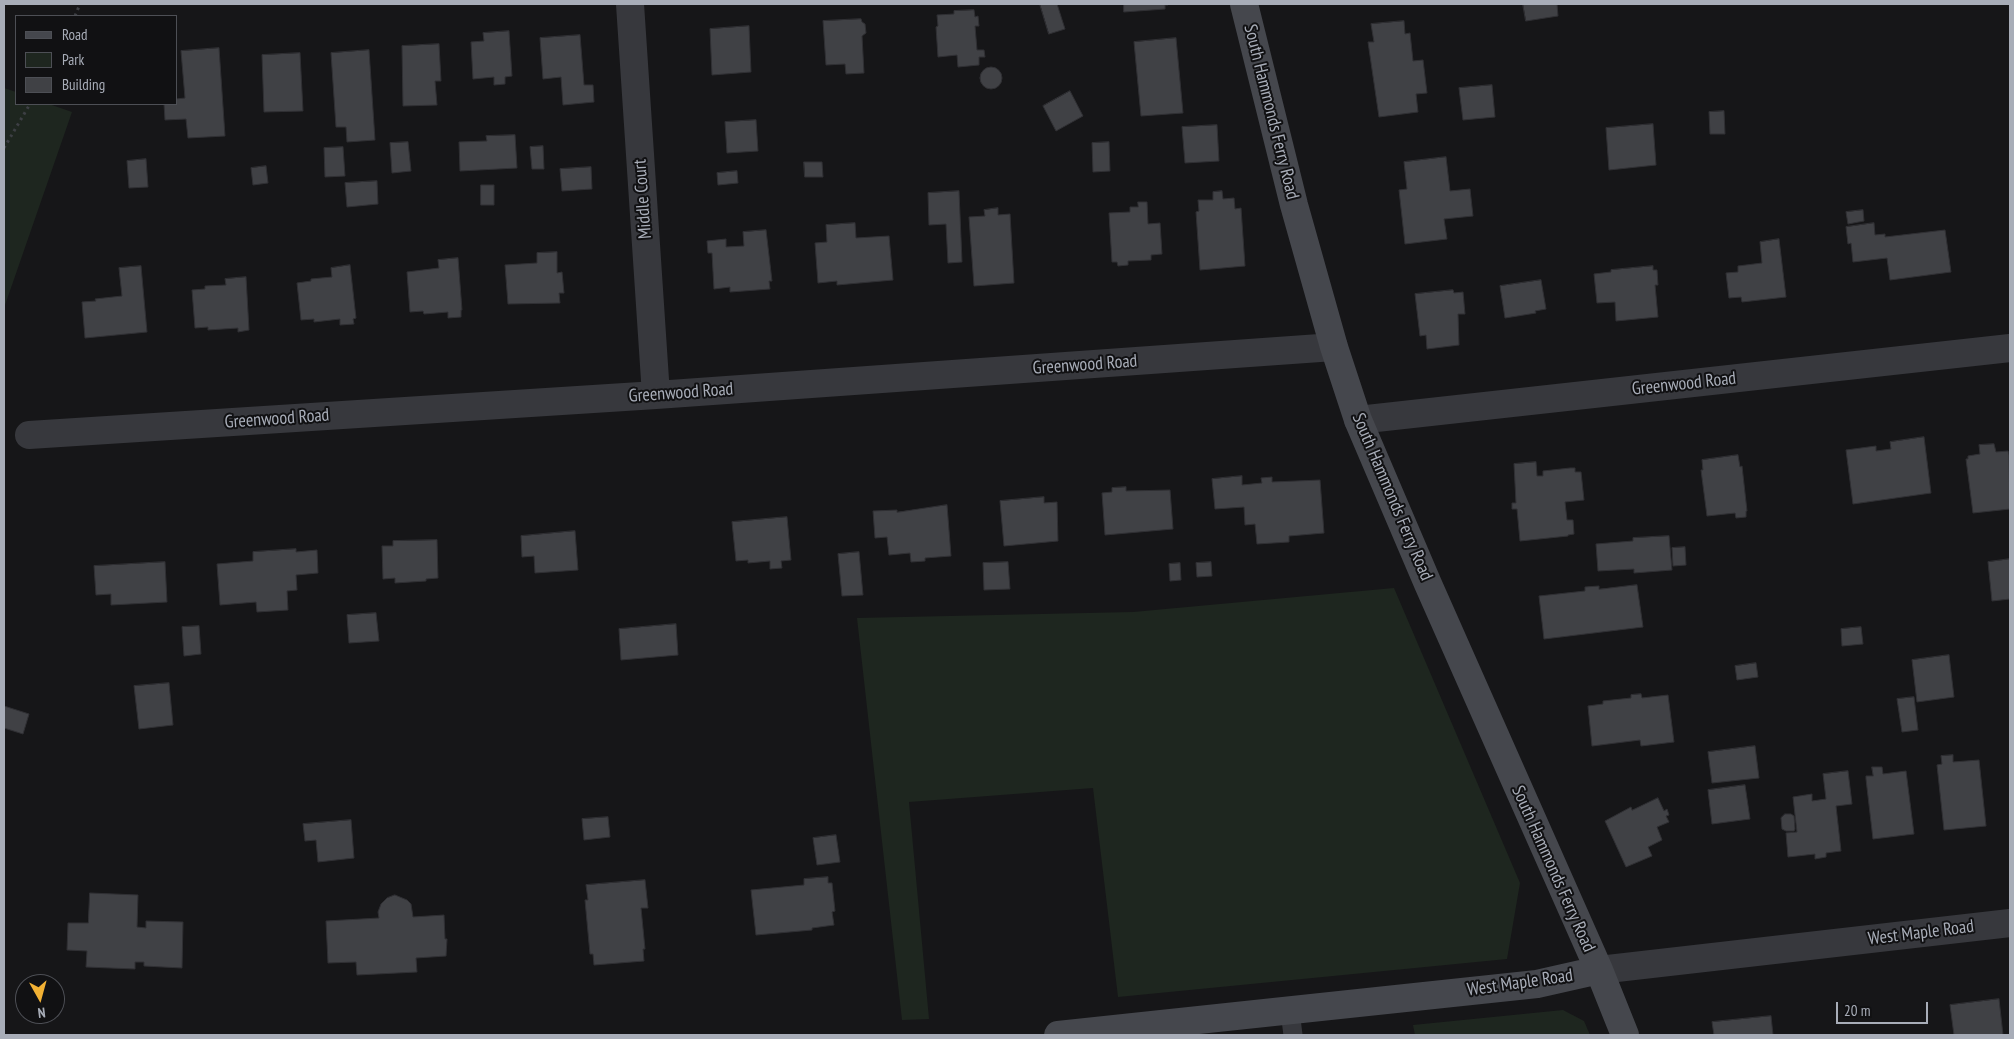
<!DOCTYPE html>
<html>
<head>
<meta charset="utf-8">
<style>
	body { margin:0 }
	#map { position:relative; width:2014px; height:1039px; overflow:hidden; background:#161618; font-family:"PT Sans Narrow",sans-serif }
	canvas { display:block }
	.frame { position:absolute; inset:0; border:5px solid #a8adb8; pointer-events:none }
	.legend { position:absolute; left:15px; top:15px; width:162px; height:90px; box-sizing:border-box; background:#111113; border:1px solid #4d4f55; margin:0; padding:6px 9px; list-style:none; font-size:15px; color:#a8adb8 }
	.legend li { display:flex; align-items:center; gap:10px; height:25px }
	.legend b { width:25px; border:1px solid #4d4f55 }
	.north { position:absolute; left:15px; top:974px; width:50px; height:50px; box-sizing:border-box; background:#111113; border:1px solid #4d4f55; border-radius:50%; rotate:173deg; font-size:14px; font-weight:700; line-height:20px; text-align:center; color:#a8adb8 }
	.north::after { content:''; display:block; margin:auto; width:18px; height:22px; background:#f2b134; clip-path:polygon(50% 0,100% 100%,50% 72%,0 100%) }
	.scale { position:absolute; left:1836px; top:1002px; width:92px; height:22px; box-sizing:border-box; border:2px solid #a8adb8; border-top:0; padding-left:6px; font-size:15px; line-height:18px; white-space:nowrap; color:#a8adb8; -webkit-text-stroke:4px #111113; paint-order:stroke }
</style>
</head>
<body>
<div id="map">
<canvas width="2014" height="1039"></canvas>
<div class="frame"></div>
<ul class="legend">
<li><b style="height:6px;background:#45474d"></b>Road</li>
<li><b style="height:14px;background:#1e261f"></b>Park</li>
<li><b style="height:14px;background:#404145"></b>Building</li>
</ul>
<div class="north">N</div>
<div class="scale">20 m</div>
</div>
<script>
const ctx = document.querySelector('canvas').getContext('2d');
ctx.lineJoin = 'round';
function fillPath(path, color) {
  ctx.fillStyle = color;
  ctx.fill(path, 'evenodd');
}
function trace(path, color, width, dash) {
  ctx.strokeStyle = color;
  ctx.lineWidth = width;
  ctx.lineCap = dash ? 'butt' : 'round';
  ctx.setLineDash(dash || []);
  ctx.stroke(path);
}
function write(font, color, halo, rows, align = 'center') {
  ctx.font = font + ' "PT Sans Narrow",sans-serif';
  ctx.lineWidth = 4;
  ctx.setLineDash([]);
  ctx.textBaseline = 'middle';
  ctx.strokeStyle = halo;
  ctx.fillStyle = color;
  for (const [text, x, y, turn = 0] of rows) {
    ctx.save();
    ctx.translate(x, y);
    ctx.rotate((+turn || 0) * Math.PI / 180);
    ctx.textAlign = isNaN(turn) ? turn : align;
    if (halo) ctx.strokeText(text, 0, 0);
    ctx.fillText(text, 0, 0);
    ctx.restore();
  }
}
const green = new Path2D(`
	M4,88L16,92V104H49L72,112L4,308Z
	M1394,588L1520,883L1507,959L1118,997L1093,788L909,802L929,1019L902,1020L857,618L1133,612Z
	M1563,1010L1584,1021L1590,1035H1415L1413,1025Z`);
const building = new Path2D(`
	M1040,4H1057L1065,29L1049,34Z
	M1124,4H1168V5H1165V9L1124,12Z
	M1523,4H1557L1558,16L1526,21Z
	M974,10L975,17L978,16L979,26H975L977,50H984L985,57H979V65L958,67L957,55L938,57L936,27L938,26L937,15L954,14V11Z
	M861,19L862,22L865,24L866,33L862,36L864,73L846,74L845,64L826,65L823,21Z
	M1404,21L1405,34L1410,33L1413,61L1423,60L1427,93L1416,94L1418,112L1379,117L1368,42H1374L1371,24Z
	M749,26L751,72L712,75L710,29Z
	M509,31L512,76L505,77V84L494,85V77L473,79L471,42L484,41L483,33Z
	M580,35L584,85H593L594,102L563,105L561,77L543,79L540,38Z
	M1176,38L1183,113L1141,116L1134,42Z
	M439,44L441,81H435L437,105L403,106L402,46Z
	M219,48L225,136L188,138L186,119L165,120L164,104H176V99L185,98L181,51Z
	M369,50L375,140L347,142L346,127H336L331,53Z
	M300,53L303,111L264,112L262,55Z
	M980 78a11 11 0 1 1 22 0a11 11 0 1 1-22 0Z
	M1492,85L1495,117L1463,120L1459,88Z
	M1070,91L1083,116L1056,131L1043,106Z
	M1724,111L1725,134H1710L1709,112Z
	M756,120L758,151L727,153L725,122Z
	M1653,124L1656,165L1609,170L1606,128Z
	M1217,125L1219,161L1185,163L1182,127Z
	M515,135L517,168L460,171L459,142L487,141L486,136Z
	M408,142L411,171L392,173L390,143Z
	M1109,142L1110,171L1093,172L1092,143Z
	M543,146L544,169H532L530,147Z
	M343,147L345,176L325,177L324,148Z
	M1446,157L1450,191L1470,189L1473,216L1444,219L1447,239L1405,244L1399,190L1407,189L1404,162Z
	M146,159L148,187L129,188L127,161Z
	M804,162H822L823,177H805Z
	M266,166L268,183L253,185L251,168Z
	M591,167L592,189L562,191L560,169Z
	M737,171L738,183L718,185L717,173Z
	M377,181L378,204L347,207L345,183Z
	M481,185H494V205H481Z
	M959,191L962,262L948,263L946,224L929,225L928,193Z
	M1222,191L1223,199L1234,198L1235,209L1241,208L1245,266L1200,270L1196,212L1199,211L1198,200H1213V192Z
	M1138,202H1147L1148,224L1160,223L1162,254L1151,255V260L1128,261V265L1118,266L1117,262H1112L1109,213L1130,212V207H1138Z
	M998,208V215L1010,214L1014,283L974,286L969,217L985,216L984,210Z
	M1863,210L1864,221L1848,224L1846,212Z
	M855,223L856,238L889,236L893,280L837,285V281L818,283L815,243L827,242L826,225Z
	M1874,223L1875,235L1885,234V237L1945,230L1951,272L1890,280L1887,258L1853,262L1851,243L1848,244L1846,227Z
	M766,230L772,281H769L770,289L730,292V287L714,289L712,253H708L707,241L726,239V247L744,246L743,232Z
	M1779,239L1786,297L1742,302L1741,297L1729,298L1726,273L1738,272V266L1762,263L1760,242Z
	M557,252V273L562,272L564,293H559L560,303L508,304L505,265L537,263V253Z
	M458,258L462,310H461V317L448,318V312L424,314L423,311L410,312L407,272L439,268L438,260Z
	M350,265L356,318L353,319L354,324L340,325V319L314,322V319L301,320L297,283L311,281V279L332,277L331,268Z
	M141,266L147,332L85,338L82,302L96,301L95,299L122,296L119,268Z
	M1653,266V270H1657L1658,285H1655L1658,317L1616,321L1615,302L1597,303L1594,274L1611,272V270Z
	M246,277L249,330L238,332V328L208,330V327L195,328L192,290L205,289V286L226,285L225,279Z
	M1541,280L1546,309L1535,311L1536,313L1505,318L1500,286Z
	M1453,290L1454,293L1463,292L1465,314H1458L1459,345L1427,349L1426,335L1420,336L1415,294Z
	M1924,437L1931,493L1853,504L1846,450L1876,446V451L1891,449L1890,442Z
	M1994,444L1996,452L2008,451L2009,455L2010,509L1973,513L1966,459H1968V456L1980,454L1979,445Z
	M1738,455L1740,467L1742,466L1747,511H1746V517L1736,518L1735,513L1707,516L1701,470H1703L1702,460Z
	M1536,462L1537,476H1543V471L1570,468H1575V472H1581L1584,500L1565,502L1567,520H1573L1574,534L1568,535V536L1520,541L1517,509H1512V503H1516L1514,464Z
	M1242,476V485L1262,483L1261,478L1272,477V482L1320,480L1324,533L1289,536V542L1257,544L1255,524L1245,525L1244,507L1215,509L1212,479Z
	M1126,487V491L1170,490L1173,529L1105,535L1102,493L1112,492V488Z
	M1044,497V503L1057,502L1058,541L1004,546L1000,501Z
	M947,505L951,556L925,558V561L911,562L910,553L889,555L887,537L875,538L873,511L897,510V512Z
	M787,517L791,560L781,561L782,568L770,569V561L748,563V560L736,561L732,522Z
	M575,531L578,570L535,573L534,556L522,557L521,536Z
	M1669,536L1672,570L1634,573V569L1598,571L1596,544L1633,541V538Z
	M437,540L438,578L426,579V581L395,583V578L383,579L382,546H393V541Z
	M1685,547L1686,565L1673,566L1672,548Z
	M296,549V552L317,550L318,573L296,575L297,590L287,591L288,610L257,612L256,602L220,605L217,564L253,561V552Z
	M859,552L863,595L842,596L838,554Z
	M2010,559V599L1992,601L1988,562Z
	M165,562L167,602L111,605V594L96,595L94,566Z
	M1008,562L1010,589L984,590L983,563Z
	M1211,562L1212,576L1197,577L1196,563Z
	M1180,563L1181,580L1170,581L1169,564Z
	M1637,585L1643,627L1544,639L1539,596L1585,591V587L1599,586V589Z
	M376,613L379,641L349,643L347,615Z
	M676,624L678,655L621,660L619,629Z
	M199,626L201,654L184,656L182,627Z
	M1861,627L1863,644L1842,646L1841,629Z
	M1949,655L1954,697L1917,702L1912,660Z
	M1756,663L1758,677L1737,680L1735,666Z
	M169,683L173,725L139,729L134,686Z
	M1641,694L1642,698L1668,695L1674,742L1641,746L1640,740L1592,746L1588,706L1603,704V701L1631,698V695Z
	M1914,697L1918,730L1902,732L1897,699Z
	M4,706L29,714L23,734L4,728Z
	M1755,746L1759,778L1712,783L1708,752Z
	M1953,755V762L1979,760L1986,826L1944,830L1937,765L1942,764L1941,756Z
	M1872,767H1882L1883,774L1906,771L1914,834L1873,839L1866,779V776H1873Z
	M1848,771L1852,804L1836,806L1841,851L1826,853V857L1815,859V854L1788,857L1786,833L1797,832L1793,797L1812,794V801L1826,799L1823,774Z
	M1745,785L1750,819L1712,824L1708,790Z
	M1658,798L1664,811L1667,809L1669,815L1666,816L1669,822L1657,827L1662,840L1648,847L1652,856L1626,867L1605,821L1631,807L1632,810Z
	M1785,814H1791L1794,816L1795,829L1794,831H1786L1782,829L1781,818Z
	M608,817L610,837L584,840L582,819Z
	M351,820L354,858L318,862L316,840L305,841L303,824Z
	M836,835L840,862L817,865L813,838Z
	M828,877V883H832L835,911L832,912L834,925L812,928V930L756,935L751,890L804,885V879Z
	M645,880L648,908H641L645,949H643L644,961L594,965L593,954H590L585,900H588L586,885Z
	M90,893L138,895L137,927L146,928V921L183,922L182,968L144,966V962H135V969L86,967L87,951L67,950L68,923H88Z
	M395,895L407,900L411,904L413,917L444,915L445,939H447L446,956L416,958L417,972L357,975L356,962L328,963L326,921L379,918L378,912L381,904L387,898Z
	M1999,999L2003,1035H1954L1950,1005Z
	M1771,1016L1773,1035H1714L1712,1022Z`);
const path = new Path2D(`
	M75,16L80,4
	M4,148L30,104`);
const lane = new Path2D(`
	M1290,1011L1293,1035`);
const street = new Path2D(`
	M630,4L656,395
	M1358,420L2010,348
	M29,435L656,395L1334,347
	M1599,970L2010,923`);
const secondary = new Path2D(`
	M1244,4L1294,205L1334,347L1358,420L1428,584L1599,970L1625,1035
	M1058,1035L1537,984L1599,970`);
const streetNames = [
	["South Hammonds Ferry Road",1271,112,76],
	["Middle Court",643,199,-94],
	["Greenwood Road",1085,365,-4],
	["Greenwood Road",1684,384,-6],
	["Greenwood Road",681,393,-4],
	["Greenwood Road",277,419,-4],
	["South Hammonds Ferry Road",1392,497,67],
	["South Hammonds Ferry Road",1553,869,66],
	["West Maple Road",1921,933,-7],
	["West Maple Road",1520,983,-8]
];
fillPath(green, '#1e261f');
fillPath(building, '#404145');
trace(building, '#303034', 1);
trace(path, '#3d3f44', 3, [2.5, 4]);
trace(lane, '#37383d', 19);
trace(street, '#37383d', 28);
trace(secondary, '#45474d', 28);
write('18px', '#a8adb8', '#111113', streetNames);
</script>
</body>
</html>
